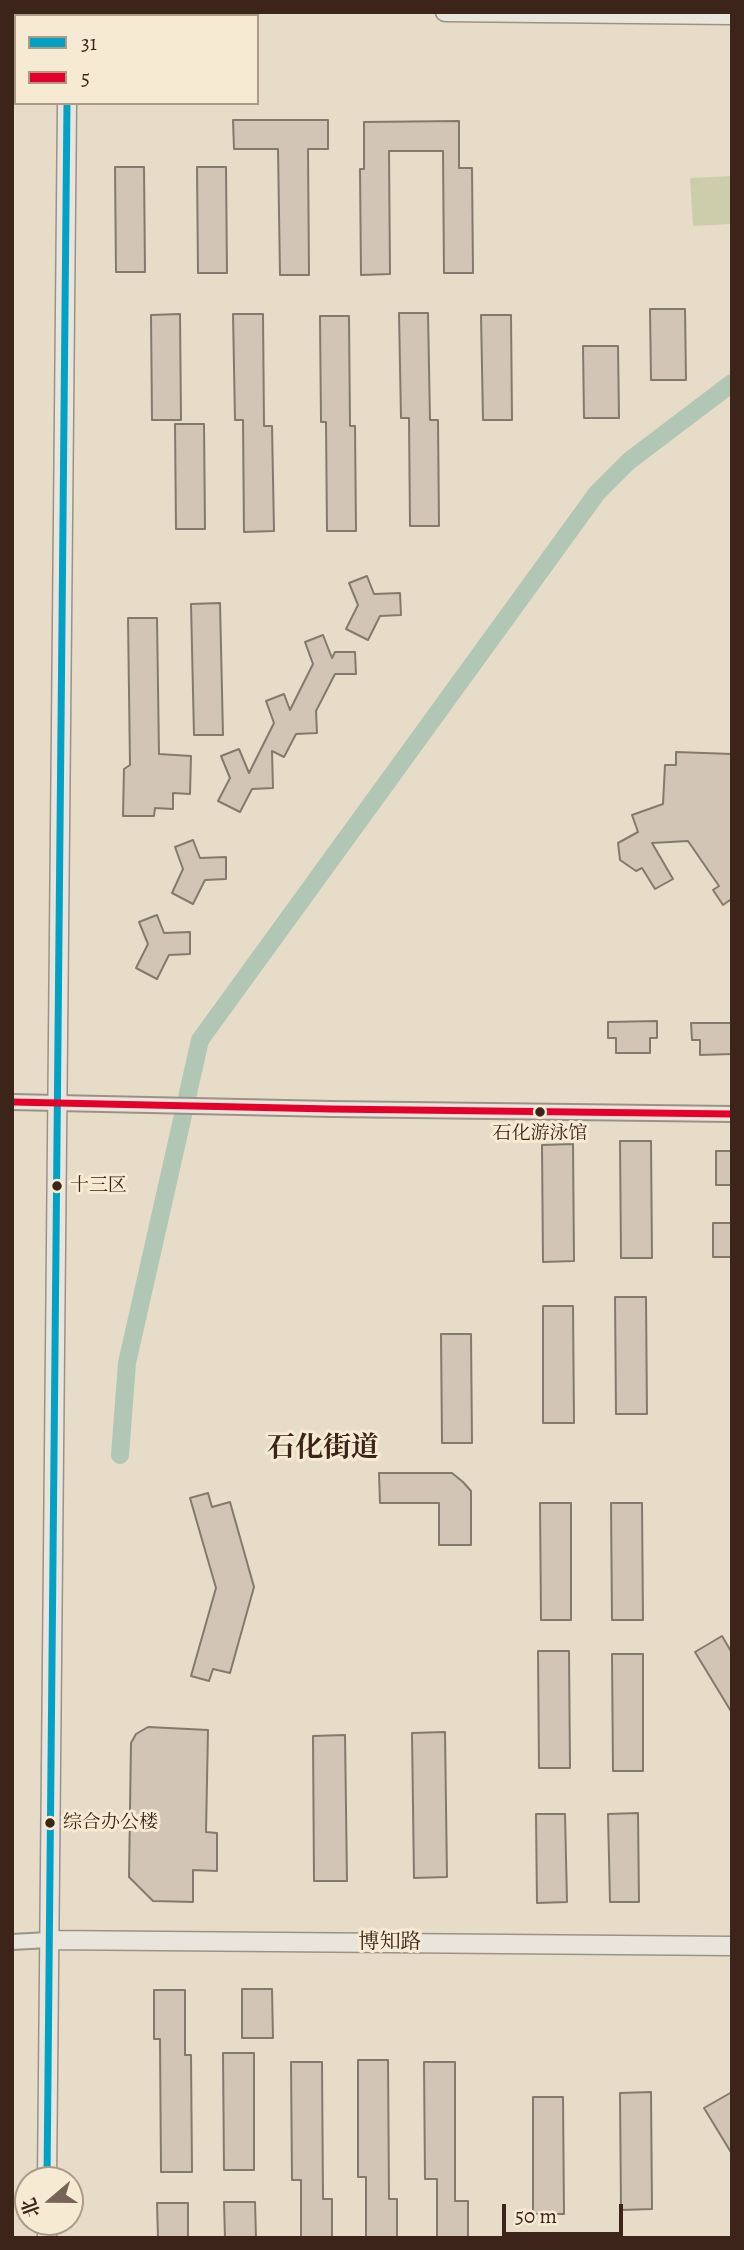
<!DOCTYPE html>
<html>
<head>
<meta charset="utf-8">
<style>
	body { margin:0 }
	#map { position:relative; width:744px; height:2250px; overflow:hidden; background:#e6dcc8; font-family:Alegreya,"Noto Serif SC",serif }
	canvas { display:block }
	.frame { position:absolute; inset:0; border:14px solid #3d241a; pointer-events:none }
	.legend { position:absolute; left:14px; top:14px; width:245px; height:91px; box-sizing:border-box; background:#f7ead3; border:2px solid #ad9b89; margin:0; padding:9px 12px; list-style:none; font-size:21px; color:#3d241a }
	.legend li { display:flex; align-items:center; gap:14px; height:35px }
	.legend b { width:35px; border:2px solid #ad9b89 }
	.north { position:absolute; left:14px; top:2166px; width:70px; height:70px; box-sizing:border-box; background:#f7ead3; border:2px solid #ad9b89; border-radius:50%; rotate:250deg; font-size:19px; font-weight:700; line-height:28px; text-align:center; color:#3d241a }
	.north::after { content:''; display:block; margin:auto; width:24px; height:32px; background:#786457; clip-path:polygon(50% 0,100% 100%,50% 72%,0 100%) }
	.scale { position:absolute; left:502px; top:2204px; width:121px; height:32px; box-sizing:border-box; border:4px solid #3d241a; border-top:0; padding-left:9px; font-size:21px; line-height:24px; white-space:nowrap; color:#3d241a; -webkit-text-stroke:5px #f7ead3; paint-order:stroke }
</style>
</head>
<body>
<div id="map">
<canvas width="744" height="2250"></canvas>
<div class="frame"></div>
<ul class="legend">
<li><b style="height:9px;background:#03a2c5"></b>31</li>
<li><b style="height:9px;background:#e4002b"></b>5</li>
</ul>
<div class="north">北</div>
<div class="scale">50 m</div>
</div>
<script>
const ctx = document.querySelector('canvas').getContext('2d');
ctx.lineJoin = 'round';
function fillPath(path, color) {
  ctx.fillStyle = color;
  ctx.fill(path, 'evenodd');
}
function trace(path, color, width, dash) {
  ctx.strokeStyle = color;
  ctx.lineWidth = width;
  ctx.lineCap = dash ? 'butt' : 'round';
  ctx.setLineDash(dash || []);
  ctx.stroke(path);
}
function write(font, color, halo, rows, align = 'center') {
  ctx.font = font + ' Alegreya,"Noto Serif SC",serif';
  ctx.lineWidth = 6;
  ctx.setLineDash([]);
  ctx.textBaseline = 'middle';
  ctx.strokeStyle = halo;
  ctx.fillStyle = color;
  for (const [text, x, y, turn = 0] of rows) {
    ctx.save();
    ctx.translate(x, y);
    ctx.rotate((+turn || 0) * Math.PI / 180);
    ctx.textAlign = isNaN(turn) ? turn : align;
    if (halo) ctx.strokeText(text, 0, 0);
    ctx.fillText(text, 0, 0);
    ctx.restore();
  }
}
const green = new Path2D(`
	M732,176V224L693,226L690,178Z`);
const canal = new Path2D(`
	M120,1455L127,1363L200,1040L597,493L629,461L732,383`);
const building = new Path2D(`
	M233,120H328V149H308L309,275H280L278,149H234Z
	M459,121V168H472L473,273H444L443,151H389L390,274L361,275L360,169H364V122Z
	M115,167H144L145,272H116Z
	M197,167H226L227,273H198Z
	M650,309H685L686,380H651Z
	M399,313H428L430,420H438L439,526H410L409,418H401Z
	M180,314L181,420H152L151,315Z
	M233,314H263L264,426H272L274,531L244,532L243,420H235Z
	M481,315H511L512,420H483Z
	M320,316H349L350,426H355L356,531H327L326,422H321Z
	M583,346H618L619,418H584Z
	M175,424H204L205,529H176Z
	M367,576L374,594L400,593L401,615L380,616L368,640L346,629L358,605L349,583Z
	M220,603L223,735H194L191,604Z
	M128,618H157L159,754L191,756L190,794L173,793V809L155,808L154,816H123L124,769L130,765Z
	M323,635L332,658L335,652H355L356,674H335L316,711L317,733L296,734L284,757L272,751L273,788L252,789L240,812L218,801L230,778L221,756L239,749L249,773L274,723L266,701L284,694L290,710L313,664L305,642Z
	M676,752L732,754V903L730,900L723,905L713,890L719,886L688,841L652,843L673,879L655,889L642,868L636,871L620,860L618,843L638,832L632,815L663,804L665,765H676Z
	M193,840L200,858L226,857V879L205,880L193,904L172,893L183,869L175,847Z
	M157,915L164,933L190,932V954L169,955L157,979L136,968L148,944L139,922Z
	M657,1021V1038H650V1053H616V1038H608V1022Z
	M691,1023H732V1054L700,1055V1040H692Z
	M620,1141H651L652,1258H621Z
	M573,1144L574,1261L543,1262L542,1145Z
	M716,1151H732V1185H716Z
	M713,1223H732V1257H713Z
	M615,1297H646L647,1414H616Z
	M543,1306H573L574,1423H543Z
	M441,1334H471L472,1443H442Z
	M379,1473H452L463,1482L471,1491V1545H439V1503H380Z
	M208,1493L212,1507L230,1502L254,1587L230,1673L213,1669L209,1681L191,1676L216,1588L190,1498Z
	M540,1503H571V1620H541Z
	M611,1503H642L643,1620H612Z
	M722,1636L732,1653V1713L695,1652Z
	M538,1651H569L570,1768H539Z
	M612,1654H643V1771H613Z
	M148,1727L208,1730L206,1832L217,1833V1871L193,1870V1902L153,1901L129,1877L131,1743L136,1734Z
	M445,1732L447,1877L414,1878L412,1733Z
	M345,1735L347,1881H314L313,1736Z
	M638,1813L639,1902H610L608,1814Z
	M536,1814H565L567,1902L537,1903Z
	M242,1989H272L273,2038H242Z
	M154,1990H185V2055H191L192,2172H161L160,2039H154Z
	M223,2053H254V2170H224Z
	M358,2060H388L389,2199H397V2238H366V2177H358Z
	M291,2062H322L323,2199H332V2238H301V2180H292Z
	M424,2062H455V2201H468V2238H437V2179H425Z
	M651,2092L652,2209L621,2210L620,2093Z
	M732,2092V2154L704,2108Z
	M533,2097H563L564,2214H533Z
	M224,2202H255L256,2238H225Z
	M157,2203H188V2238H158Z`);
const minor = new Path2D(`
	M12,1102L331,1109L732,1114
	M12,1942L48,1940`);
const tertiary = new Path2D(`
	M445,12L732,15
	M12,16H16
	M79,16L246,12
	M48,1940L732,1946
	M47,2180L67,103
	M47,2238V2222`);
const bus1 = new Path2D(`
	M47,2180L67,103`);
const bus2 = new Path2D(`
	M12,1102L331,1109L732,1114`);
const markers = [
	[540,1112,6,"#3d241a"],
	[57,1186,6,"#3d241a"],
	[50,1823,6,"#3d241a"]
];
const busNames = [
	["石化游泳馆",540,1134,"center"],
	["十三区",70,1186],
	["综合办公楼",63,1823]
];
const streetNames = [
	["博知路",390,1943]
];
const districtNames = [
	["石化街道",323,1449]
];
fillPath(green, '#ccceab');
trace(canal, '#b2c6b5', 18);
fillPath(building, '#d3c5b5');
trace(building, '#837a6e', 2);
trace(minor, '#9b9285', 18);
trace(tertiary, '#9b9285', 21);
trace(minor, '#eae5dc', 14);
trace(tertiary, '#eae5dc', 18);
trace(bus1, '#03a2c5', 7);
trace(bus2, '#e4002b', 7);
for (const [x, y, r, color] of markers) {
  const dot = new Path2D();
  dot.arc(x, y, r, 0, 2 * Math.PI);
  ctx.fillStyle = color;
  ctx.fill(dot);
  trace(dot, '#f7ead3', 2.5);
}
write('19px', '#3d241a', '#f7ead3', busNames, 'left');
write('21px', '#3d241a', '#f7ead3', streetNames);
write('bold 28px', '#3d241a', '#f7ead3', districtNames);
</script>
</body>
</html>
